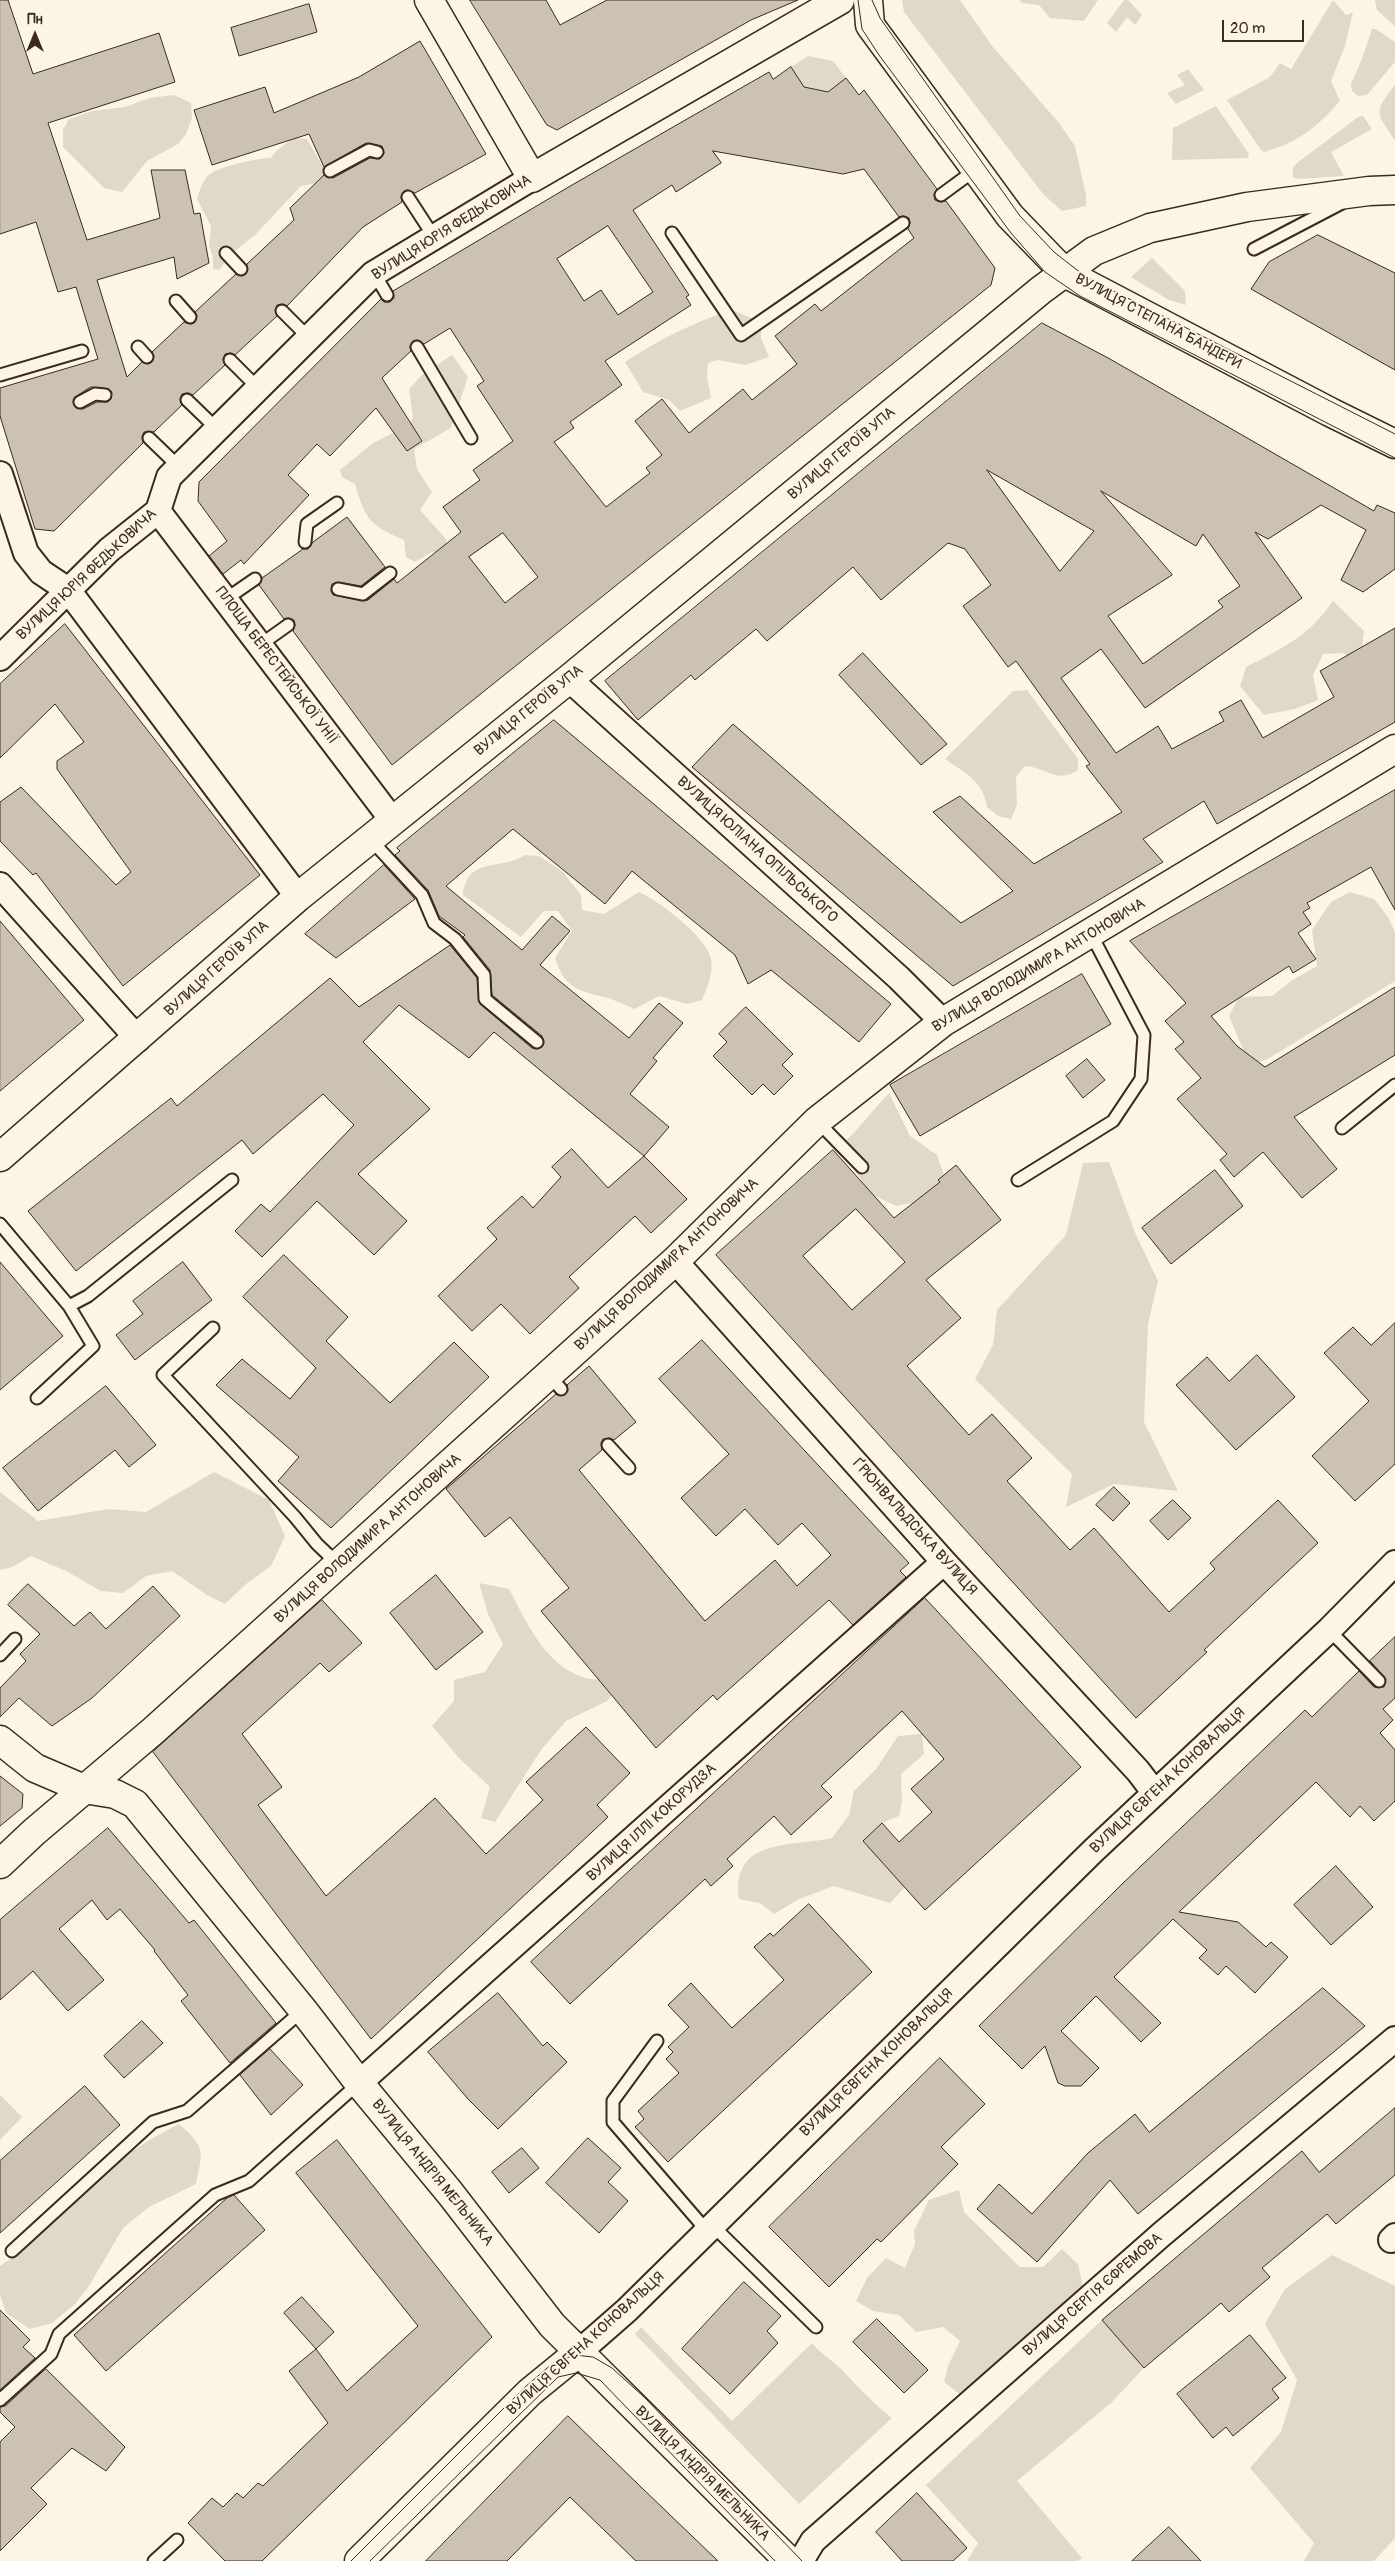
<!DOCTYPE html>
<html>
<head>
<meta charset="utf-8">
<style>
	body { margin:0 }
	#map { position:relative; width:1395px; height:2561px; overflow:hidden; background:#fcf5e5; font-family:Pangolin,sans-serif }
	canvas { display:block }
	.north { position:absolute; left:10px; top:10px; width:50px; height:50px; -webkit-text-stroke:4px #fcf5e5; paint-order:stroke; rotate:0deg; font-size:14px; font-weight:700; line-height:20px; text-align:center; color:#3b2a1e }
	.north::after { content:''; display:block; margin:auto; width:18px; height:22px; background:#3b2a1e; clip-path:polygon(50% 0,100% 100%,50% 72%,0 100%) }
	.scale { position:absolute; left:1222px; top:20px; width:82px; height:22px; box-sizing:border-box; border:2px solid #3b2a1e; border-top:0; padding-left:6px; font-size:15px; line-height:18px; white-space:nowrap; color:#3b2a1e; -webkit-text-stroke:4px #fcf5e5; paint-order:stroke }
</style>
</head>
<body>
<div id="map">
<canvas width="1395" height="2561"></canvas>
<div class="north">Пн</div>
<div class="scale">20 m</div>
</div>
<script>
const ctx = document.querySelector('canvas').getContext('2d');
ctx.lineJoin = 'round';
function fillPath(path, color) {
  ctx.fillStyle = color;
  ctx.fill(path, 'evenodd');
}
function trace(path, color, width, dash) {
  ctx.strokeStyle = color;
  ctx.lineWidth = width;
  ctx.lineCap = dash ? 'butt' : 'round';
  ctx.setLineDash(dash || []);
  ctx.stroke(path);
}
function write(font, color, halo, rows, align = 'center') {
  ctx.font = font + ' Pangolin,sans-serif';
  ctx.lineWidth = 4;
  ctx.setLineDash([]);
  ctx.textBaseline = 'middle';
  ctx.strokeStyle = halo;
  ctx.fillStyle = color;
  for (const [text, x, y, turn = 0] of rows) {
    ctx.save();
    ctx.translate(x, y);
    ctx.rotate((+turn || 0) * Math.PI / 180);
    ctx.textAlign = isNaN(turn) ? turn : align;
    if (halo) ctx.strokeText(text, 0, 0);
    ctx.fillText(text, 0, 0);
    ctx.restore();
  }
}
const green = new Path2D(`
	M902,0H960L993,47L1059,123L1075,146L1086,195V206L1062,211L1043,194L904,12Z
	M1019,0H1098L1084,21L1050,18L1039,5L1022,3Z
	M1124,0H1128L1142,15L1135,25L1127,17L1116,32L1107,23Z
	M1333,0L1346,15L1353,12L1345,46L1331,81L1340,101C1316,128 1299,142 1264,152L1261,150L1227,100L1270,77L1280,63L1291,69Z
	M1375,0H1395V26L1377,10Z
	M1372,29H1376L1395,42V62L1367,95L1358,96L1352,91L1351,84L1362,59Z
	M808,56L833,61L846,78L828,92L804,87L791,67Z
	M1188,69L1204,90L1176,104L1167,93L1185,85L1177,75Z
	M1395,85V141C1377,112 1372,114 1395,85Z
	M174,95L191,103L192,118L186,134L178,144L147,161L122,192L104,188L63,147V130L69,119L92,111L125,107L149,98Z
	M1216,106L1249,154L1248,158L1172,160L1173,128Z
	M1363,116L1372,129L1331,152L1344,176L1298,179L1293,177V168L1297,163L1358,117Z
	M294,138L307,139L326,172L317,183L301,186L256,234L236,250L219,270L213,269V258L209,244L211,226L197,199C200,189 203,178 213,172C224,166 258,158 271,158C277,149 285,144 294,138Z
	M1152,258L1185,291L1186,305L1169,300L1131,277Z
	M732,310L761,322V338L769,357L746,365L718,360L708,363L707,377L711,398L680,411L669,400L643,392L625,362C658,340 694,322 732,310Z
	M452,355L468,377L451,428L414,449L417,469L432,492L420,510L447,540L443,556L432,552L415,562L406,557L404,540C369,525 366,520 355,484L342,477L340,470L373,443L407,426L413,418L409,389L422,375Z
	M1333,601L1364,631L1362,649L1355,662L1343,653L1323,654L1313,675L1318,700L1295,709L1264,715L1240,686L1246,667C1283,648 1309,636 1333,601Z
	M1027,690L1078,759V770C1056,784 1048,768 1025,766L1016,777L1017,805L1011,819L998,816L987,807C983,781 965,773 945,759L1013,691Z
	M525,855L539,856L562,871L581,895L582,910L604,914L639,892C658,900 707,937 711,959C714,973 707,988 702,1000L687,1004L659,996L634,1009C626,1005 617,1001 608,998C580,991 565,990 555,958L572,931L558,911H544L521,937L463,895C467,856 500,871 525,855Z
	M1350,892L1374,899L1388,917L1395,932V981L1266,1060L1252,1063L1248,1061L1229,1016L1239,997L1272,996L1291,981L1317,966L1312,930L1331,902Z
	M889,1093L910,1136L937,1155L945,1178L918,1202L896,1206L869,1193L853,1167L836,1150C856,1133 871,1112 889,1093Z
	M1109,1162L1136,1235L1158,1281L1148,1324L1144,1422L1178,1491L1114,1484L1066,1507L1072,1474L975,1379L993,1345L997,1310L1066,1235L1083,1163Z
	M214,1472L269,1500L285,1536L271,1566L246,1584L225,1604L207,1595L172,1571L146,1576L123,1593L101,1591L66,1571L31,1556L12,1567L0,1570V1492L38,1521L108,1509L146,1512Z
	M479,1583L509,1589C527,1623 547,1670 590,1679C601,1681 617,1675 629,1673L607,1701L566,1721L541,1750L495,1822L481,1818L490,1787L459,1758L432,1726L454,1701V1680L485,1672L503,1644L488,1614Z
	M922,1734L924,1754L901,1774L902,1802L899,1816L882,1823L863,1841L905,1887L890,1903L834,1886L799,1899L774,1914L760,1903L739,1899C731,1838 790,1847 832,1838L849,1815L854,1791L876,1769L898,1736Z
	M0,2095L22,2117L0,2140Z
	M179,2124C206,2148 203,2150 196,2184L149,2207L123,2228L89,2286L75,2304L52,2323L30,2329L6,2313L0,2295V2266C21,2253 36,2234 53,2217C91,2182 131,2147 179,2124Z
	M959,2190L964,2212L1020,2267H1043L1062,2249L1078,2264L1083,2287L1057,2313L1024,2338L1001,2363L962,2396L944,2382L948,2366L960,2341L943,2327L916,2332L899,2315L873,2311L856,2301L867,2278L886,2258L905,2268L915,2244L914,2231L929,2200Z
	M1332,2255L1395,2286V2538L1374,2561H1304L1314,2543L1250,2468L1281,2432L1297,2380L1265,2324L1285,2289Z
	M1102,2320L1144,2368L1112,2402L1017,2481L1082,2558L1078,2561H967L978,2543L926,2485Z
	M641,2327L732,2421L812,2343C822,2355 831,2359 841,2369C858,2387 872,2402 892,2418L799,2504L635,2334Z`);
const building = new Path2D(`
	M0,0H8L33,74L159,33L175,82L48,123L87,240L160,218L151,170H185L194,214L200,213L209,263L177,279L174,257L97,280L127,377L142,362L148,364L152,362L154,356L152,352L184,322L191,324L195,322L197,316L195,312L236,274L242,276L246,274L247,264L294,220L290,208L324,175L333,178L370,158L380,159L384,153L382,146L366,143L324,167L309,134L212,165L194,110L265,87L274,113L359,77L420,41L486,154L415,193L408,190L404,191L401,197L402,202L363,227L287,306L283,304L277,305L275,310L277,316L235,355L231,353L225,354L223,359L225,365L193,395L188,393L182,394L180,399L182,405L154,432H144L142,437L143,443L54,531L35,529L0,416V388L98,359L76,287L58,292L36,222L0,234ZM91,387L109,389L112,392L111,399L108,402H97L83,409L76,408L73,402L74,398Z
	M470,0H546L560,25L607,0H798L751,20L557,130L547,125Z
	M309,4L317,32L239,56L231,28Z
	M791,67L804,87L828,92L846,78L859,95L864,90L937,189L934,195L935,200L941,202L946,201L995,268L991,285L392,765L293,631L295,625L294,620L288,618L284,619L259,585L262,578L303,549H308L313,542L347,517L385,567L361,586L339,582L332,584L331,591L333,595L362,601L368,600L394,579L397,583L461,532L443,507L480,480L473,470L513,441L477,386L484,381L450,328L424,344L417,340L413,341L410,347L411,351L382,378L422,441L407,451L376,408L330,456L317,444L288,475L309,495L244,564L241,560L223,574L209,556L227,541L198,501L199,482L381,299L384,302H390L394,298L393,291L572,185L769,72L773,79ZM713,151L843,174L864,169L899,217L903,216L909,218L910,223L908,229L914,238L821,311L815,304L775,336L797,364L752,400L743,389L689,433L662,399L635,421L662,455L646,468L650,473L606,507L554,442L574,428L570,422L622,385L605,361L691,305L686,297L689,295L633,210L672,185L676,192L721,163ZM608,226L653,292L618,315L601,290L584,301L557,259ZM503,533L538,577L505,603L469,557Z
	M1318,235L1395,273V370L1251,289L1269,262Z
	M1042,323L1110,359L1374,511L1377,505L1395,513V569L1363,592L1341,580L1366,530L1321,505L1268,539L1255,532L1302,598L1145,708L1101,649L1061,678L1116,753L1158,726L1172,749L1224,721L1219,712L1241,700L1263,738L1334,697L1320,671L1395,628V722L1217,824L1204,801L1143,839L1163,862L953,986L692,767L733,724L961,923L1013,891L933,812L960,796L1034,864L1122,812L1086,766L1090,764L1016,661L1008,667L963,606L991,585L965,549L948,543L881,600L853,567L767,641L756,629L695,680L691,675L638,720L605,681ZM987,470L1094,531L1060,571ZM1101,491L1196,546L1203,534L1240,586L1218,601L1223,607L1143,664L1108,616L1172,575Z
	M65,624L260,875L123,986L36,873L33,875L0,841V802L21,787L116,885L131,872L57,769V761L84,742L55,704L0,758V684Z
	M863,653L947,744L921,765L839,675Z
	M554,720L891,1004L859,1042L771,970L748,984L735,955L632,871L605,904L513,829L446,886L522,950L552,916L570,931L540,965L629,1038L659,1003L683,1023L653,1058L657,1061L630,1094L669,1127L644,1156L494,1032L469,1058L399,1005L363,1042L430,1109L358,1174L407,1221L374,1255L317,1201L262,1257L235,1231L261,1204L270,1212L354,1125L323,1094L253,1154L242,1140L76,1271L28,1211L171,1098L177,1106L330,978L359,1007L450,945L477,978L480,1004L532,1048L536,1049L542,1047L544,1043L542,1036L492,995L490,970L463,937L465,935L439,916L428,890L395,855L400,851L397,848Z
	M1395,790V910L1371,867L1307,903L1310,908L1303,912L1311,924L1298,933L1316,959L1293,973L1289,966L1211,1016L1237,1046L1265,1067L1395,987V1055L1294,1117L1337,1169L1302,1198L1263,1152L1234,1177L1220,1160L1227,1154L1177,1099L1201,1078L1175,1049L1184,1042L1165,1021L1186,1003L1130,941Z
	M384,865L415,899L336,958L305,934Z
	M0,921L84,1020L0,1091Z
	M1082,974L1111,1024L920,1136L890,1085Z
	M746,1007L793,1054L782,1065L793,1076L774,1095L763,1084L752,1095L713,1056L727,1042L719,1034Z
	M1087,1059L1105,1080L1083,1098L1066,1076Z
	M572,1149L608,1188L644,1156L687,1199L651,1233L635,1216L569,1277L579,1288L530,1334L501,1304L472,1331L438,1296L497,1239L487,1228L522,1196L533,1208L561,1177L552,1167Z
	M833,1150L894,1218L940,1182L938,1180L956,1165L1001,1220L926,1280L961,1318L907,1366L969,1435L992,1414L1032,1458L1007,1481L1070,1550L1094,1528L1169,1612L1215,1569L1210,1563L1278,1500L1318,1543L1204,1650L1207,1652L1136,1718L716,1255ZM856,1209L905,1262L852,1310L803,1256Z
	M1215,1170L1243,1206L1171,1264L1142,1228Z
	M284,1255L348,1317L326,1341L390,1403L454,1342L489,1377L331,1528L278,1481L299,1457L216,1385L242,1359L290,1399L316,1368L243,1297Z
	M0,1262L63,1336L0,1390Z
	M183,1262L212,1300L135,1360L116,1335L143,1314L133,1301Z
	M1395,1323V1464L1355,1501L1312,1456L1369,1401L1324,1353L1353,1327L1371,1345Z
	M702,1340L909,1563L900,1571L906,1577L853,1625L829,1600L717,1700L713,1695L656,1748L541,1611L569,1588L510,1517L485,1537L446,1489L556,1394L565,1395L568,1391L567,1385L589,1366L636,1422L614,1440L610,1438L603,1439L601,1443L602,1450L579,1470L705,1621L775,1560L797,1586L831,1555L802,1523L778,1545L745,1509L716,1536L681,1498L729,1454L659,1379Z
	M1257,1355L1295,1397L1236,1450L1176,1385L1207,1357L1229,1381Z
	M106,1386L156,1445L129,1467L115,1450L38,1511L3,1468Z
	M1114,1487L1130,1503L1113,1521L1096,1505Z
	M1173,1500L1191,1518L1168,1540L1150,1521Z
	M436,1575L483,1632L436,1670L390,1613Z
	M28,1584L74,1626L90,1612L106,1629L153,1586L180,1616L92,1698L52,1726L19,1698L0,1717V1688L26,1661L20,1654L40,1634L8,1605Z
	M925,1598L1081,1767L925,1910L863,1841L882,1823L899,1842L932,1812L911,1789L944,1759L902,1711L821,1786L832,1797L791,1835L774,1816L727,1859L733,1866L711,1886L705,1879L570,2004L531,1962Z
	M322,1600L362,1643L329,1672L320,1663L242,1734L282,1787L258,1805L326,1896L435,1798L486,1854L543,1800L526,1782L586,1727L630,1773L597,1805L608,1817L371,2039L153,1752Z
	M1395,1637V1698L1383,1709L1393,1720L1380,1733L1395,1750V1801L1374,1821L1360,1806L1350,1817L1316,1782L1179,1912L1238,1922L1266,1947L1271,1942L1288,1957L1255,1993L1226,1966L1218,1975L1199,1958L1207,1950L1173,1919L1114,1977L1161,2023L1141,2042L1096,1996L1061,2031L1099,2068L1081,2086H1065L1058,2083L1045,2046L1022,2069L979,2026L1121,1885L1305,1710L1312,1717L1359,1671L1374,1687H1384L1386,1679L1370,1661Z
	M0,1776L23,1794L22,1808L0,1826Z
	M108,1828L189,1923L194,1920L276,2023L230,2063L181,2001L188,1995L154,1951L155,1950L120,1909L107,1920L92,1900L59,1929L104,1980L68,2011L33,1971L0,2000V1920Z
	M1336,1866L1373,1907L1331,1945L1294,1905Z
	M809,1904L872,1972L668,2162L635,2127L644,2119L638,2111L679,2073L666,2059L673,2052L668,2047L689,2027L668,2005L691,1983L732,2028L784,1980L754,1947L770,1933L773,1936Z
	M1323,1988L1365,2026L1138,2214L1110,2180L1037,2262L977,2209L999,2184L1032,2214L1088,2153L1135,2114L1149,2132Z
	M498,1993L543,2046L547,2042L567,2062L498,2129L468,2099L428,2052Z
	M142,2021L163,2043L124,2078L104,2056Z
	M270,2049L303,2085L271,2115L240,2075Z
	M940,2058L985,2104L941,2147L958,2164L881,2242L877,2239L829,2287L769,2227Z
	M85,2086L120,2125L0,2233V2161Z
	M1395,2108V2175L1336,2224L1327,2214L1262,2268L1270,2277L1229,2312L1221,2303L1144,2368L1102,2320L1302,2151L1319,2172Z
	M588,2138L621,2168L608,2182L628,2201L599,2233L546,2183Z
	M337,2140L492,2337L262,2561H225L188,2523L212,2498L223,2507L237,2493L243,2498L258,2483L263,2486L328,2423L289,2371L316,2349L347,2391L418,2326L296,2173Z
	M522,2148L539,2168L509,2193L492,2172Z
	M234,2195L265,2230L106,2371L74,2335L227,2198Z
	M744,2282L781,2316L767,2331L778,2343L730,2394L682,2349Z
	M302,2297L334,2332L316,2349L284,2313Z
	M0,2310L30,2340L23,2347L35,2358L0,2390Z
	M877,2319L928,2370L904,2393L853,2342Z
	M1250,2335L1286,2378L1272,2389L1279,2398L1233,2436L1226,2427L1213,2438L1177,2394Z
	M46,2369L125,2447L106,2471L72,2448L31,2488L47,2504L0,2551V2442L15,2427L0,2412V2407L5,2406Z
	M568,2416L641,2487L718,2561H636L570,2497L507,2561H426Z
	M917,2493L967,2548L953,2561H902L876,2532Z
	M1169,2527L1201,2561H1132Z`);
const lane = new Path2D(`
	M330,171L369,150L377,152
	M941,195L975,170
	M408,197L434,237
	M672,233L741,335L903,223
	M1254,249L1342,203
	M226,253L241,269
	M374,273L387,295
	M176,301L190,317
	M282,311L309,338
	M138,347L147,357
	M417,347L471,438
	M230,360L258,388
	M0,375L82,351
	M187,400L217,429
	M80,402L95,394L105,395
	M149,438L179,467
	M305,542L307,524L337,503
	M338,589L363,594L390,573
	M226,599L255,579
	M260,645L288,625
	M371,840L422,895L434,923L455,939L484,975L485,999L537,1042
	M817,1121L862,1167
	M1342,1128L1395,1085
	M1018,1180L1113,1121L1141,1079L1144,1035L1091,934
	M0,1224L69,1306L88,1296L232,1180
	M213,1328L163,1375L295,1517L317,1544L339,1565
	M549,1375L561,1389
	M37,1398L93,1346L69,1306
	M608,1445L629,1468
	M1329,1630L1379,1681
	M0,1655L15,1639
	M657,2041L613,2101V2122L707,2231
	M712,2225L816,2327
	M12,2251L153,2122L187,2111L303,2010
	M0,2400L51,2354L59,2334L215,2195L249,2181L359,2083
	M154,2561L177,2540`);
const street = new Path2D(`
	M0,474L26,553L41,572L68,590L298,897
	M158,511L393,821
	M0,658L109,550L158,511L169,477L373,274L532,178
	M569,679L899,978L943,1022
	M0,885L138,1039
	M675,1261L944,1562L1138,1771L1154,1792
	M359,2083L944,1562
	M1391,2240L1395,2236
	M579,2352L627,2310L1094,1850L1329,1630L1395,1563
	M801,2561L813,2541L1162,2234L1395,2039`);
const secondary = new Path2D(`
	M429,0L532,178L840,0
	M868,0L870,25L1010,216L1065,273L1330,412L1395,444
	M0,1157L298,897L569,679L1041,290L1094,251L1150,228L1247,207L1369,191L1395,190
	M0,1740L35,1768L84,1789L115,1794L135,1804L303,2010L359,2083L450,2193L552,2325L789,2561
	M0,1864L34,1832L153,1731L675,1261L817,1121L943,1022L1395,749
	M359,2561L530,2392L579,2352`);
const tram = new Path2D(`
	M858,0L862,29L879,55L1011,233L1045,272L1080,296L1395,458
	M872,0L880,18L1020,216L1054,252L1086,277L1395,434
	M351,2561L524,2388L553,2363L575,2355L593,2357L612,2368L644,2397L802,2561
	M370,2561L558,2377L576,2373L600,2380L775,2561`);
const streetNames = [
	["ВУЛИЦЯ ЮРІЯ ФЕДЬКОВИЧА",452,228,-32],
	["ВУЛИЦЯ СТЕПАНА БАНДЕРИ",1158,322,28],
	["ВУЛИЦЯ ГЕРОЇВ УПА",842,454,-40],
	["ВУЛИЦЯ ЮРІЯ ФЕДЬКОВИЧА",87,575,-43],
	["ПЛОЩА БЕРЕСТЕЙСЬКОЇ УНІЇ",276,666,53],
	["ВУЛИЦЯ ГЕРОЇВ УПА",529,711,-39],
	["ВУЛИЦЯ ЮЛІАНА ОПІЛЬСЬКОГО",757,850,42],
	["ВУЛИЦЯ ВОЛОДИМИРА АНТОНОВИЧА",1039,966,-31],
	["ВУЛИЦЯ ГЕРОЇВ УПА",217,969,-42],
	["ВУЛИЦЯ ВОЛОДИМИРА АНТОНОВИЧА",667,1265,-43],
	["ҐРЮНВАЛЬДСЬКА ВУЛИЦЯ",914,1527,48],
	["ВУЛИЦЯ ВОЛОДИМИРА АНТОНОВИЧА",368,1539,-42],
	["ВУЛИЦЯ ЄВГЕНА КОНОВАЛЬЦЯ",1168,1781,-43],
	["ВУЛИЦЯ ІЛЛІ КОКОРУДЗА",652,1823,-42],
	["ВУЛИЦЯ ЄВГЕНА КОНОВАЛЬЦЯ",877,2063,-44],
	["ВУЛИЦЯ АНДРІЯ МЕЛЬНИКА",432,2173,51],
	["ВУЛИЦЯ СЕРГІЯ ЄФРЕМОВА",1093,2295,-41],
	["ВУЛИЦЯ ЄВГЕНА КОНОВАЛЬЦЯ",586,2344,-42],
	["ВУЛИЦЯ АНДРІЯ МЕЛЬНИКА",702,2474,45]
];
fillPath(green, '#e0d8c8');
fillPath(building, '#ccc2b3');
trace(building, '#3b2a1e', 1);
trace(lane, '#3b2a1e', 15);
trace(street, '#3b2a1e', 28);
trace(secondary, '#3b2a1e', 31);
trace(lane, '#fcf5e5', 11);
trace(street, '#fcf5e5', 24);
trace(secondary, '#fcf5e5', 28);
trace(tram, '#3b2a1e', 1);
write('15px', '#3b2a1e', '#fcf5e5', streetNames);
</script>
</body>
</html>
